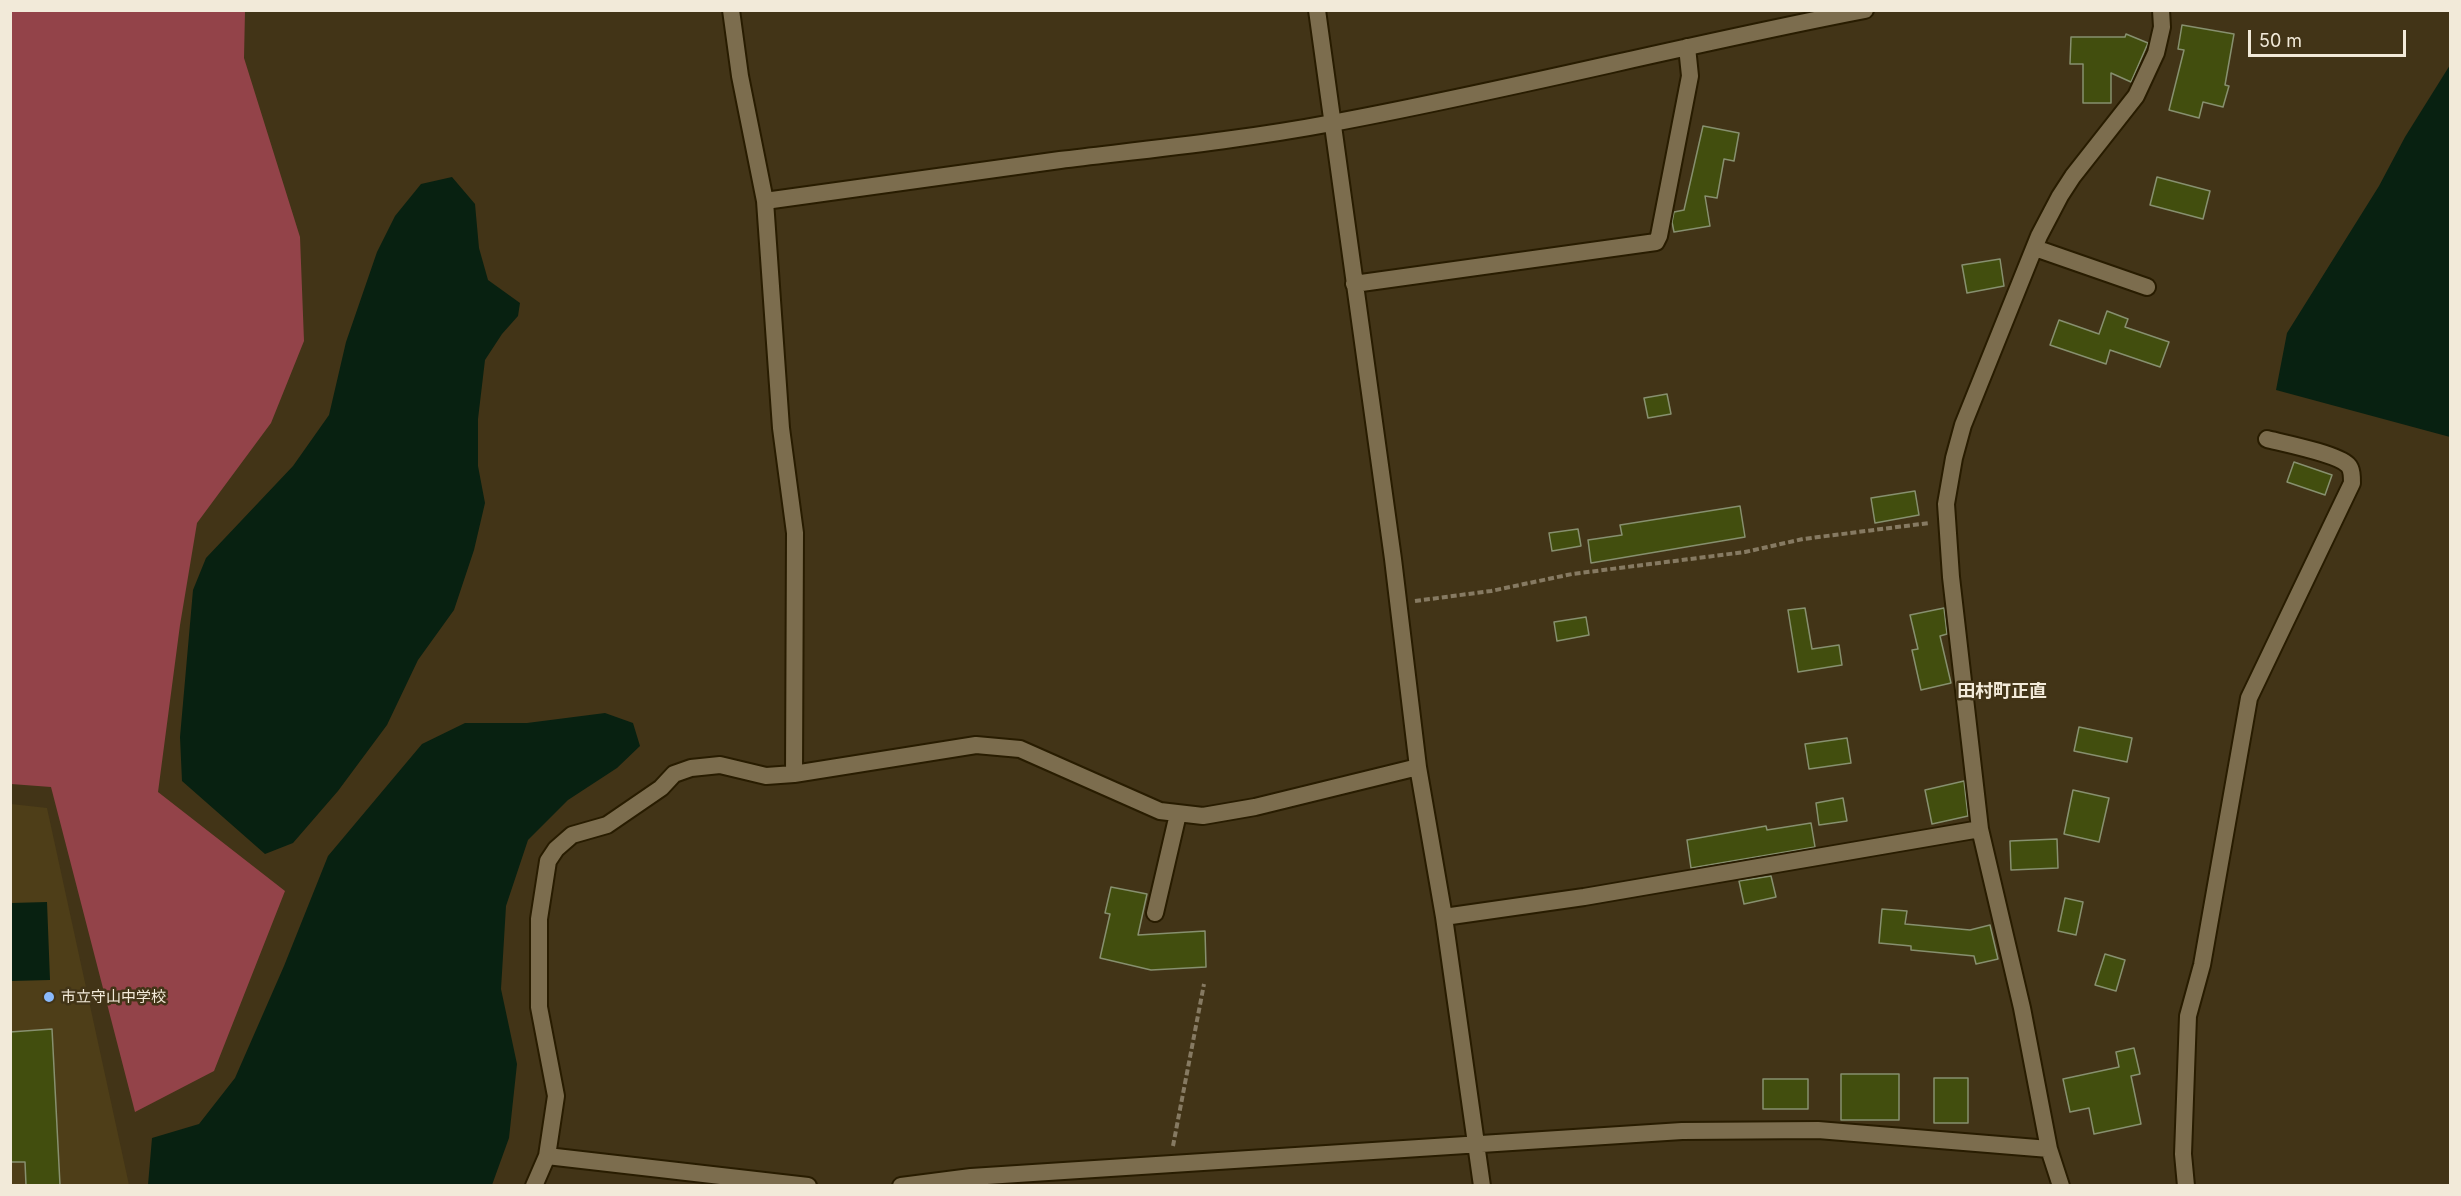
<!DOCTYPE html>
<html>
<head>
<meta charset="utf-8">
<style>
	body { margin:0 }
	#map { position:relative; width:2461px; height:1196px; overflow:hidden; background:#423417; font-family:Inter,sans-serif }
	canvas { display:block }
	.frame { position:absolute; inset:0; border:12px solid #f2ead9; pointer-events:none }
	.scale { position:absolute; left:2248px; top:30px; width:158px; height:27px; box-sizing:border-box; border:3px solid #f2ead9; border-top:0; padding-left:8px; font-size:18px; line-height:21px; white-space:nowrap; color:#f2ead9; -webkit-text-stroke:4px #423417; paint-order:stroke }
</style>
</head>
<body>
<div id="map">
<canvas width="2461" height="1196"></canvas>
<div class="frame"></div>
<div class="scale">50 m</div>
</div>
<script>
const ctx = document.querySelector('canvas').getContext('2d');
ctx.lineJoin = 'round';
function fillPath(path, color) {
  ctx.fillStyle = color;
  ctx.fill(path, 'evenodd');
}
function trace(path, color, width, dash) {
  ctx.strokeStyle = color;
  ctx.lineWidth = width;
  ctx.lineCap = dash ? 'butt' : 'round';
  ctx.setLineDash(dash || []);
  ctx.stroke(path);
}
function write(font, color, halo, rows, align = 'center') {
  ctx.font = font + ' Inter,"Noto Sans JP",sans-serif';
  ctx.lineWidth = 5;
  ctx.setLineDash([]);
  ctx.textBaseline = 'middle';
  ctx.strokeStyle = halo;
  ctx.fillStyle = color;
  for (const [text, x, y, turn = 0] of rows) {
    ctx.save();
    ctx.translate(x, y);
    ctx.rotate((+turn || 0) * Math.PI / 180);
    ctx.textAlign = isNaN(turn) ? turn : align;
    if (halo) ctx.strokeText(text, 0, 0);
    ctx.fillText(text, 0, 0);
    ctx.restore();
  }
}
const built = new Path2D(`
	M11,804L47,808L129,1185L11,1186Z`);
const forest = new Path2D(`
	M10,11H245L244,58L300,237L304,341L271,423L197,523L180,625L158,792L285,891L214,1071L135,1112L51,787L11,784Z`);
const water = new Path2D(`
	M2450,65V437L2276,390L2287,333L2379,186L2405,137Z
	M452,177L475,204L479,248L488,280L520,303L518,316L502,334L485,360L478,419V466L485,503L474,550L454,610L418,660L387,725L338,791L293,843L265,854L182,781L180,737L193,590L206,558L293,466L329,415L346,342L377,252L395,216L421,184Z
	M605,713L633,723L640,746L617,768L568,800L528,840L506,906L501,989L517,1064L509,1138L492,1185H148L152,1138L199,1124L235,1078L284,966L328,856L422,744L465,723H527Z
	M47,902L50,980L11,981V903Z`);
const building = new Path2D(`
	M2182,25L2234,34L2225,85L2229,86L2223,107L2203,102L2199,118L2169,110L2184,50L2178,49Z
	M2126,34L2148,43L2131,82L2111,73V103H2083V64H2070L2071,37H2125Z
	M1703,126L1739,133L1734,161L1724,159L1717,198L1705,196L1710,226L1674,232L1672,222L1674,212L1684,210Z
	M2157,177L2210,191L2203,219L2150,205Z
	M2000,259L2004,286L1967,293L1962,265Z
	M2107,311L2128,319L2125,327L2169,342L2160,367L2110,350L2106,364L2050,345L2059,320L2099,334Z
	M1667,394L1671,414L1648,418L1644,398Z
	M2294,462L2332,475L2325,495L2287,482Z
	M1915,491L1919,515L1875,523L1871,498Z
	M1740,506L1745,537L1591,563L1588,540L1622,535L1620,525Z
	M1578,529L1581,546L1552,551L1549,533Z
	M1805,608L1812,649L1839,645L1842,665L1798,672L1788,610Z
	M1944,608L1947,634L1940,636L1951,683L1921,690L1912,650L1918,649L1910,615Z
	M1586,617L1589,635L1557,641L1554,622Z
	M2079,727L2132,738L2127,762L2074,751Z
	M1847,738L1851,763L1809,769L1805,744Z
	M1964,781L1968,816L1932,824L1925,790Z
	M2073,790L2109,798L2099,842L2064,834Z
	M1843,798L1847,821L1819,825L1816,803Z
	M1811,823L1815,847L1691,868L1687,840L1766,826L1767,830Z
	M2057,839L2058,868L2011,870L2010,841Z
	M1771,876L1776,897L1744,904L1739,881Z
	M1111,887L1147,894L1138,935L1205,931L1206,967L1151,970L1100,958L1110,914L1105,913Z
	M2065,898L2083,902L2076,935L2058,931Z
	M1882,909L1907,911L1905,924L1970,930L1990,925L1998,959L1976,964L1974,956L1911,950V946L1879,943Z
	M2105,954L2125,960L2116,991L2095,985Z
	M52,1029L60,1185H26L25,1162H10V1032Z
	M2134,1048L2140,1074L2131,1076L2141,1124L2094,1134L2089,1108L2070,1112L2063,1079L2119,1067L2116,1052Z
	M1841,1074H1899V1120H1841Z
	M1934,1078H1968V1123H1934Z
	M1763,1079H1808V1109H1763Z`);
const path = new Path2D(`
	M1415,601L1491,591L1572,574L1745,552L1803,539L1929,523
	M1173,1146L1204,984`);
const minor = new Path2D(`
	M731,10L740,76L765,201L781,428L795,533L794,774
	M1317,10L1393,559L1418,767L1444,917L1482,1186
	M765,201C863,187 961,173 1060,160C1151,149 1242,140 1332,123C1511,90 1687,44 1865,10
	M2035,248L2147,287
	M1354,284L1656,242L1659,236L1690,76L1687,47
	M1155,913L1178,814
	M1444,917L1584,897L1980,829
	M547,1156L808,1186
	M534,1186L547,1156L556,1096L539,1007V919L548,861L556,849L572,835L607,825L661,788L674,774L691,768L720,765L766,776L794,774L976,745L1020,749L1160,811L1203,816L1255,807L1418,767
	M901,1186L971,1177L1682,1131L1818,1130L2049,1149
	M2061,1186L2049,1149L2022,1008L1980,829L1951,577L1946,504L1954,458L1963,425L2039,236L2060,196L2073,176L2136,96L2156,53L2162,27L2161,10
	M2186,1186L2183,1154L2188,1016L2202,965L2249,698L2352,483C2352,477 2352,469 2348,465C2338,454 2283,443 2267,439`);
const markers = [
	[49,997,6,"#8abafc"]
];
const poiNames = [
	["市立守山中学校",61,997]
];
const quarterNames = [
	["田村町正直",2002,692]
];
fillPath(built, '#4e3e18');
fillPath(forest, '#934349');
fillPath(water, '#082111');
fillPath(building, '#424e0e');
trace(building, '#87906f', 1.5);
trace(minor, '#281c00', 20);
trace(path, '#867a62', 4, [6, 3]);
trace(minor, '#7c6d4e', 16);
for (const [x, y, r, color] of markers) {
  const dot = new Path2D();
  dot.arc(x, y, r, 0, 2 * Math.PI);
  ctx.fillStyle = color;
  ctx.fill(dot);
  trace(dot, '#423417', 2);
}
write('15px', '#f2ead9', '#423417', poiNames, 'left');
write('bold 18px', '#f2ead9', '#423417', quarterNames);
</script>
</body>
</html>
